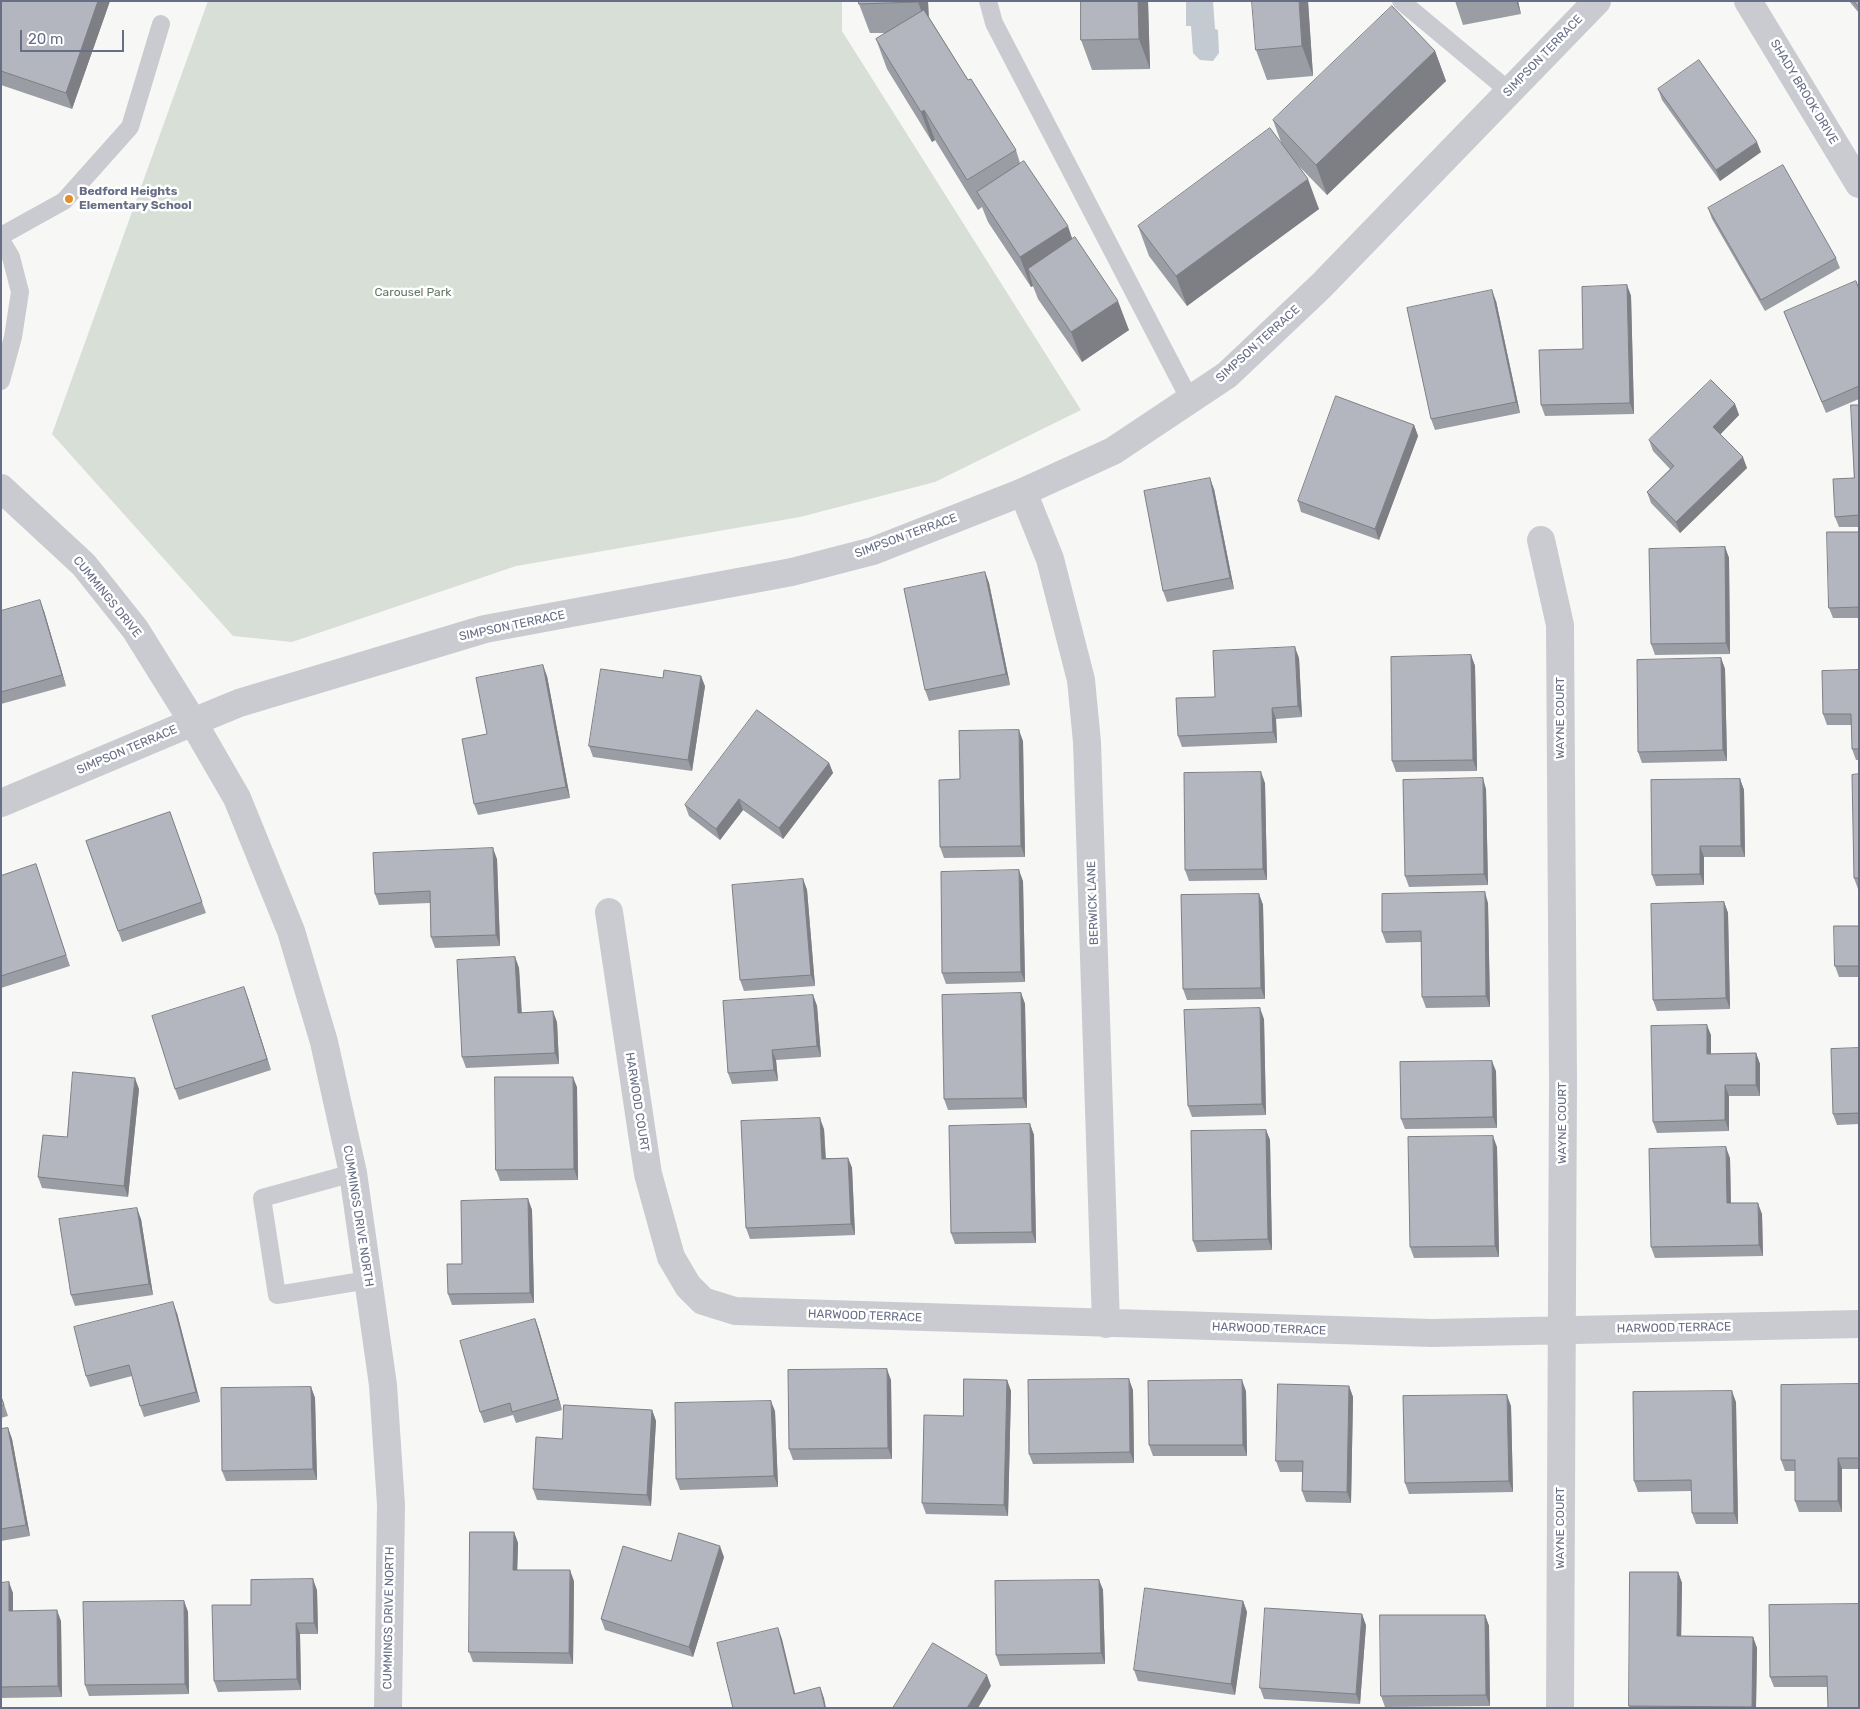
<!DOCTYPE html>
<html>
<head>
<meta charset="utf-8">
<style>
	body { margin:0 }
	#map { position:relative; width:1860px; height:1709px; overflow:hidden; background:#f7f8f5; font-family:Rubik,sans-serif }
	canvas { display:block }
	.frame { position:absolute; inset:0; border:2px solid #676e86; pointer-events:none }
	.scale { position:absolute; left:20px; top:30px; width:104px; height:22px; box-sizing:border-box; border:2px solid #676e86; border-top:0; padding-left:6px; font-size:15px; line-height:18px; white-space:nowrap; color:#676e86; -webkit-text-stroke:4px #fff; paint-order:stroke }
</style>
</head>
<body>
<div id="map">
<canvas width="1860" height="1709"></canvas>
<div class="frame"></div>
<div class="scale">20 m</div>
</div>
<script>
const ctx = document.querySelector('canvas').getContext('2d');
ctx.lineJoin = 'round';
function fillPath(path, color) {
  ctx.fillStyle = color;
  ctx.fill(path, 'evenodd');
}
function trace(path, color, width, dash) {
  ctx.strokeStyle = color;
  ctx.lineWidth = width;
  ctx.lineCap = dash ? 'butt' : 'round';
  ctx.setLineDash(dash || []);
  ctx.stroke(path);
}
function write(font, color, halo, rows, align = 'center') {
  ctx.font = font + ' Rubik,sans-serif';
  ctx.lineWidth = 5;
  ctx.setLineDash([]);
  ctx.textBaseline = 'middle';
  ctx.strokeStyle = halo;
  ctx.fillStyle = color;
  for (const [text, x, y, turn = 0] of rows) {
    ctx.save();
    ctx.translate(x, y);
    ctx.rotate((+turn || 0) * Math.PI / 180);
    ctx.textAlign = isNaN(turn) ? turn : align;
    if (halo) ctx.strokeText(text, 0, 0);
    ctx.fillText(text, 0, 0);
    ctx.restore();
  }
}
const green = new Path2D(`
	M208,1H842V31L1081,410L935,482L800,517L516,566L292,642L233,636L52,434Z`);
const water = new Path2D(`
	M1186,1H1213L1215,29L1218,30L1219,53L1213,61L1200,60L1193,53L1191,26H1186Z`);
const service = new Path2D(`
	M988,1L994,23L1190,400
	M1401,1L1509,91
	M1,236L64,201L130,127L161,24
	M1,240L11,257L20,292L13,337L1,381
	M353,1173L262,1198L277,1295L368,1280`);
const minor = new Path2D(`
	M1748,1L1859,184
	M1023,492L1050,559L1081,680L1087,742L1106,1324
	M1541,540L1560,625L1563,1081L1560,1708
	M1,803L193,722L237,798L291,931L324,1042L353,1173L383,1385L391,1505L388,1708
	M609,912L648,1174L671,1257L688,1286L703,1301L735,1311L1432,1333L1859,1324`);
const tertiary = new Path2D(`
	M1,488L84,565L135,629L193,722L239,703L485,629L792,572L873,551L1023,492L1113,451L1227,375L1321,286L1597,1`);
const wall = new Path2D(`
	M1,1H110L72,109L1,85Z
	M859,1H928L929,17L968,80L1016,150L1020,163L1072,239L1129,330L1082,362L1038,299L1033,286L1031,287L988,222L982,207L978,210L935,140L932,142L887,69L876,39L886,33H870L859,4Z
	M1081,1H1148L1150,69L1092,70L1081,40Z
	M1308,1L1313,76L1267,80L1256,50Z
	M1455,1H1518L1521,14L1463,25Z
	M1849,1H1859V13Z
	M1435,51L1446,81L1327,195L1292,159L1319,209L1187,306L1149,256L1138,226L1282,145L1273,120Z
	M1658,89L1761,152L1720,181L1662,100Z
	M1708,208L1836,258L1840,268L1765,311L1712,219Z
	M1627,285L1631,296L1634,414L1545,416L1541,405L1583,349Z
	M1859,289V399L1826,413L1784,312Z
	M1496,301L1520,413L1435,430L1431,419Z
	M1735,404L1739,415L1720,434L1747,468L1680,533L1651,503L1647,492L1670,469L1653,451L1649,440Z
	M1859,405V527H1839L1835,517L1854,478Z
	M1414,425L1418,436L1379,540L1301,512L1298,501Z
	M1214,489L1234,589L1167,602L1163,591Z
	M1859,532V618H1833L1829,608Z
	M1725,547L1729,558L1730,654L1655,655L1651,644Z
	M985,572L989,583L1010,685L929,701L925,690Z
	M1,611H44L66,686L1,704Z
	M1471,655L1475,666L1477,771L1396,772L1392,761Z
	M1299,658L1302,717L1276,719L1277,743L1182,747L1178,736L1215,697Z
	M1721,658L1725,669L1727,761L1642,763L1638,752Z
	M1859,670V760H1856L1852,749V725H1827L1823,714Z
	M547,676L570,798L478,815L474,804Z
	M705,686L692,771L593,757L589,746Z
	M1023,741L1025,857L944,858L940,847L960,779Z
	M829,763L833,773L783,839L743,810L720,840L689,816L685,805Z
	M1859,774V889H1858L1854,878Z
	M1740,779L1744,790L1745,857H1704V885L1656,886L1652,875Z
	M1265,783L1267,880L1189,881L1185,870Z
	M1486,789L1488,885L1409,887L1405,876Z
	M170,812L206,913L122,942L86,841Z
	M497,859L500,946L435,948L431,937L430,903L379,905L375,894Z
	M36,864L70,966L1,988V876Z
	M803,879L807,890L815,986L744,991L740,980Z
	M1023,881L1025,982L946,984L942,973Z
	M1259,894L1263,905L1265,999L1187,1000L1183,989Z
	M1724,902L1728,913L1730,1009L1657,1011L1653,1000Z
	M1488,903L1490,1007L1426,1008L1422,997L1421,942L1386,943L1382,932Z
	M1859,926V977H1839L1835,966Z
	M515,957L519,968L522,1013L557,1022L559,1064L466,1068L462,1057Z
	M1021,993L1025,1004L1027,1108L948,1110L944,1099Z
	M813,995L817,1006L821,1057L776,1060L778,1081L732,1084L728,1073Z
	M248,998L271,1070L179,1100L175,1089Z
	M1264,1019L1266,1115L1192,1117L1188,1106Z
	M1711,1035V1054L1756,1053L1760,1064V1096H1729V1131L1657,1133L1653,1122Z
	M1859,1048V1124L1837,1125L1833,1114Z
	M1496,1071L1497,1128L1405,1129L1401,1119Z
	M577,1087L578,1180L500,1181L496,1170Z
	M139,1089L128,1197L42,1188L38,1177L67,1137Z
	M1030,1124L1034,1135L1036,1243L955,1244L951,1233Z
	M824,1129L826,1158H848L852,1168L855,1235L750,1239L746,1228Z
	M1266,1130L1270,1140L1272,1250L1197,1252L1193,1241Z
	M1497,1147L1499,1257L1414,1258L1410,1247Z
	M1730,1158L1731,1203L1762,1214L1763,1256L1655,1258L1651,1247Z
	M528,1199L532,1210L534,1303L452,1305L448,1294L462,1264Z
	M141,1219L153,1295L75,1306L71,1295Z
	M177,1313L200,1402L144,1417L140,1406L132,1376L90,1387L86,1376Z
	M535,1319L539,1330L562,1410L516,1423L513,1415L484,1423L480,1412Z
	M891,1380L892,1459L793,1460L789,1449Z
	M1007,1380L1011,1391L1008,1516L926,1514L922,1503L963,1416Z
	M1859,1384V1469H1842V1512H1799L1795,1501V1471H1785L1781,1460Z
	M1349,1386L1353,1397L1351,1503L1306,1502L1302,1491V1472H1280L1276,1461Z
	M311,1387L315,1398L317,1480L226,1481L222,1471Z
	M1133,1390L1134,1463L1033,1464L1029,1454Z
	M1246,1391L1247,1456H1153L1149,1445Z
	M1,1395L8,1416L1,1418Z
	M1736,1402L1738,1524H1696L1692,1513V1491L1638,1492L1634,1481Z
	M1511,1406L1513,1492L1409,1494L1405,1483Z
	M652,1410L656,1421L651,1506L537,1500L533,1489L562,1439Z
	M775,1411L778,1487L680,1490L676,1479Z
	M8,1428L12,1439L30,1536L1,1541V1429Z
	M514,1532L518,1543L517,1570L574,1581L573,1664L473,1662L469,1652Z
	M724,1557L693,1657L605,1630L601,1619L671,1561Z
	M1678,1572L1682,1583L1681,1636L1753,1637L1757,1648L1756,1708H1630L1629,1706Z
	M1099,1580L1103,1590L1105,1664L1000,1666L996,1655Z
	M1,1583L13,1593V1611L61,1621L62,1697L1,1698Z
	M317,1590L318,1634H300L301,1690L218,1692L214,1681L251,1605Z
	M184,1601L188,1612L189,1694L89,1696L85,1685Z
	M1243,1601L1247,1612L1235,1695L1138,1681L1134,1670Z
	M1859,1604L1827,1687H1774L1770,1677Z
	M1485,1615L1489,1626L1490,1706L1385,1707L1381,1696Z
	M1366,1625L1360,1704L1264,1699L1260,1688Z`);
const shadedWall = new Path2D(`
	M98,1H110L72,109L66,93Z
	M918,1H928L929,32L918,2Z
	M1138,1H1148L1150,69L1139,39Z
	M1299,1H1308L1313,76L1302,46Z
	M1516,1H1518L1521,14Z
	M1435,51L1446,81L1327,195L1316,165Z
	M924,110L935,140L932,142L921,112Z
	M1757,142L1761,152L1720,181L1716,170Z
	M1308,179L1319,209L1187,306L1176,276Z
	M1068,226L1078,256L1028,269L1033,286L1031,287L1020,257Z
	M1627,285L1631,296L1634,414L1630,403Z
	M1492,290L1496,301L1520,413L1516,402Z
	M1118,301L1129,330L1082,362L1071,332Z
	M1735,404L1739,415L1717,438L1713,427Z
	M1414,425L1418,436L1379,540L1375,529Z
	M1743,457L1747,468L1680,533L1676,522Z
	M1210,478L1214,489L1234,589L1230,578Z
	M1725,547L1729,558L1730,654L1726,643Z
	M985,572L989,583L1010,685L1006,674Z
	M40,600L44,611L66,686L62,675Z
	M1295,647L1299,658L1302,717L1298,706Z
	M1471,655L1475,666L1477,771L1473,760Z
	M1721,658L1725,669L1727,761L1723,750Z
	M543,665L547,676L570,798L566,787Z
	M701,676L705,686L692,771L688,760Z
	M1272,708L1276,719L1277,743L1273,732Z
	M1019,730L1023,741L1025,857L1021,846Z
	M829,763L833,773L783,839L779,828Z
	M1261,772L1265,783L1267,880L1263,869Z
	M1483,778L1486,789L1488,885L1484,874Z
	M1740,779L1744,790L1745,857L1741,846Z
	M739,799L743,810L720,840L716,829Z
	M1700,846L1704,857V885L1700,874Z
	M493,848L497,859L500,946L496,935Z
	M1019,870L1023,881L1025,982L1021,972Z
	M803,879L807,890L815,986L811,975Z
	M1485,892L1488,903L1490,1007L1486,996Z
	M1259,894L1263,905L1265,999L1261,988Z
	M1724,902L1728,913L1730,1009L1726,998Z
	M515,957L519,968L522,1024L518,1013Z
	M244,987L248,998L271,1070L267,1059Z
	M1021,993L1025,1004L1027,1108L1023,1098Z
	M813,995L817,1006L821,1057L817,1046Z
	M1260,1008L1264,1019L1266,1115L1262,1104Z
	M553,1011L557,1022L559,1064L555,1053Z
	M1707,1025L1711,1035V1065L1707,1054Z
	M772,1050L776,1060L778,1081L774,1070Z
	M1756,1053L1760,1064V1096L1756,1085Z
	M1492,1061L1496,1071L1497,1128L1493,1117Z
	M573,1077L577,1087L578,1180L574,1169Z
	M135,1078L139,1089L128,1197L124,1186Z
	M1725,1085L1729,1096V1131L1725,1120Z
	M820,1118L824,1129L826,1169L822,1159Z
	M1030,1124L1034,1135L1036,1243L1032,1232Z
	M1266,1130L1270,1140L1272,1250L1268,1239Z
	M1493,1136L1497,1147L1499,1257L1495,1246Z
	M1726,1147L1730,1158L1731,1214L1727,1203Z
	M848,1158L852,1168L855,1235L851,1224Z
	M528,1199L532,1210L534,1303L530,1293Z
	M1758,1203L1762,1214L1763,1256L1759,1245Z
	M137,1208L141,1219L153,1295L149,1284Z
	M173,1302L177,1313L200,1402L196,1392Z
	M535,1319L539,1330L562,1410L558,1399Z
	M887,1369L891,1380L892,1459L888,1448Z
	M1129,1379L1133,1390L1134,1463L1130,1452Z
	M1007,1380L1011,1391L1008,1516L1004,1505Z
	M1242,1380L1246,1391L1247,1456L1243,1445Z
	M1349,1386L1353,1397L1351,1503L1347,1492Z
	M311,1387L315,1398L317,1480L313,1469Z
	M1732,1391L1736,1402L1738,1524L1734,1513Z
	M1507,1395L1511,1406L1513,1492L1509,1481Z
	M771,1401L775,1411L778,1487L774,1476Z
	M652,1410L656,1421L651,1506L647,1495Z
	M8,1428L12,1439L30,1536L26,1525Z
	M1838,1458L1842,1469V1512L1838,1501Z
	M514,1532L518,1543L517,1581L513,1570Z
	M720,1546L724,1557L693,1657L689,1647Z
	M570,1570L574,1581L573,1664L569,1653Z
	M1678,1572L1682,1583L1681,1647L1677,1636Z
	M313,1579L317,1590L318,1634L314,1623Z
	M1099,1580L1103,1590L1105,1664L1101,1653Z
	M9,1582L13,1593V1622L9,1611Z
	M184,1601L188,1612L189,1694L185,1684Z
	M1243,1601L1247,1612L1235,1695L1231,1684Z
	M57,1610L61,1621L62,1697L58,1686Z
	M1362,1614L1366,1625L1360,1704L1356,1694Z
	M1485,1615L1489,1626L1490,1706L1486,1695Z
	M296,1623L300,1634L301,1690L297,1679Z
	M778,1628L782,1639L798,1705L794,1694Z
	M1753,1637L1757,1648L1756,1708H1752Z
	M987,1675L991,1686L978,1708H967Z
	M820,1687L824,1698L826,1708H825Z`);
const building = new Path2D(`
	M1,1H98L66,93L1,71Z
	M859,1H918V2L859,4Z
	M1081,1H1138L1139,39L1081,40Z
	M1252,1H1299L1302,46L1256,50Z
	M1854,1H1859V7Z
	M1392,6L1435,51L1316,165L1273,120Z
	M924,10L968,80L971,79L1016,150L967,180L924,110L921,112L876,39Z
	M1699,60L1757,142L1716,170L1658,89Z
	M1270,128L1308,179L1176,276L1138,226Z
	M1024,161L1068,226L1020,257L977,192Z
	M1783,165L1836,258L1761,300L1708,208Z
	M1075,237L1118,301L1071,332L1028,269Z
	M1856,281L1859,289V386L1822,402L1784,312Z
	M1627,285L1630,403L1541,405L1539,350L1583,349L1582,287Z
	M1492,290L1516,402L1431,419L1407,308Z
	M1711,380L1735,404L1713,427L1743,457L1676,522L1647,492L1674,466L1649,440Z
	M1336,396L1414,425L1375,529L1298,501Z
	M1851,405H1859V515L1835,517L1833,479L1854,478Z
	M1210,478L1230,578L1163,591L1144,491Z
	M1827,532H1859V607L1829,608Z
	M1725,547L1726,643L1651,644L1649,549Z
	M985,572L1006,674L925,690L904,589Z
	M40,600L62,675L1,692V611Z
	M1295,647L1298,706L1272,708L1273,732L1178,736L1176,698L1215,697L1213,651Z
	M1471,655L1473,760L1392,761L1391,657Z
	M1721,658L1723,750L1638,752L1637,660Z
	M543,665L566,787L474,804L462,739L487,734L476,678Z
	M601,669L663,678L664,670L701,676L688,760L589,746Z
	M1859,670V749H1852L1851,714H1823L1822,671Z
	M757,710L829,763L779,828L739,799L716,829L685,805Z
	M1019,730L1021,846L940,847L939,780L960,779L959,731Z
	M1261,772L1263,869L1185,870L1184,773Z
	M1859,774V878H1854L1852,775Z
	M1483,778L1484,874L1405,876L1403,780Z
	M1740,779L1741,846H1700V874L1652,875L1651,780Z
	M170,812L202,902L118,931L86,841Z
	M493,848L496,935L431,937L430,891L375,894L373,853Z
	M36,864L66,955L1,976V876Z
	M1019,870L1021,972L942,973L941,872Z
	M803,879L811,975L740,980L732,885Z
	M1485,892L1486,996L1422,997L1421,931L1382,932V894Z
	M1259,894L1261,988L1183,989L1181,895Z
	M1724,902L1726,998L1653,1000L1651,904Z
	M1834,926H1859V966H1835Z
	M515,957L518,1013L553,1011L555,1053L462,1057L457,960Z
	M244,987L267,1059L175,1089L152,1016Z
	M1021,993L1023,1098L944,1099L942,995Z
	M813,995L817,1046L772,1050L774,1070L728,1073L723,1001Z
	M1260,1008L1262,1104L1188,1106L1184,1010Z
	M1707,1025V1054L1756,1053V1085H1725V1120L1653,1122L1651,1026Z
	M1859,1048V1113L1833,1114L1831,1049Z
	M1492,1061L1493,1117L1401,1119L1400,1062Z
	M73,1072L135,1078L124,1186L38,1177L43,1135L67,1137Z
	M495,1077H573L574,1169L496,1170Z
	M820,1118L822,1159L848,1158L851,1224L746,1228L741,1121Z
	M1030,1124L1032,1232L951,1233L949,1126Z
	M1266,1130L1268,1239L1193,1241L1191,1131Z
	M1493,1136L1495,1246L1410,1247L1408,1137Z
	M1726,1147L1727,1203H1758L1759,1245L1651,1247L1649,1149Z
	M528,1199L530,1293L448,1294L447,1264H462L461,1201Z
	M137,1208L149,1284L71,1295L59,1219Z
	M173,1302L196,1392L140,1406L129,1365L86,1376L74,1327Z
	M535,1319L558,1399L512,1412L510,1403L480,1412L460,1341Z
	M887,1369L888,1448L789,1449L788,1370Z
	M964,1379L1007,1380L1004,1505L922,1503L924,1415L963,1416Z
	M1129,1379L1130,1452L1029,1454L1028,1380Z
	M1242,1380L1243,1445H1149L1148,1381Z
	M1278,1384L1349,1386L1347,1492L1302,1491L1303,1461H1276Z
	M1859,1384V1458H1838V1501H1795V1460H1781V1385Z
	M311,1387L313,1469L222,1471L221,1388Z
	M1732,1391L1734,1513H1692L1691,1480L1634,1481L1633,1392Z
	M1507,1395L1509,1481L1405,1483L1403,1396Z
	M1,1397L4,1405L1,1406Z
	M771,1401L774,1476L676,1479L675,1403Z
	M564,1405L652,1410L647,1495L533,1489L536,1437L562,1439Z
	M8,1428L26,1525L1,1529V1429Z
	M470,1532H514L513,1570H570L569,1653L469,1652Z
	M679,1533L720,1546L689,1647L601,1619L623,1546L671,1561Z
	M1630,1572H1678L1677,1636L1753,1637L1752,1707L1629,1706Z
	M313,1579L314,1623H296L297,1679L214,1681L212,1605H251V1580Z
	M1099,1580L1101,1653L996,1655L995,1581Z
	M9,1582V1611L57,1610L58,1686L1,1687V1583Z
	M1145,1588L1243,1601L1231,1684L1134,1670Z
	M184,1601L185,1684L85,1685L83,1602Z
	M1859,1604V1708H1828L1827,1676L1770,1677L1769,1605Z
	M1265,1608L1362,1614L1356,1694L1260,1688Z
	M1380,1615H1485L1486,1695L1381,1696Z
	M778,1628L794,1694L820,1687L825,1708H733L717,1643Z
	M933,1643L987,1675L967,1708H893Z`);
const markers = [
	[69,199,5,"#e38e2a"]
];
const streetNames = [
	["SIMPSON TERRACE",1543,56,-46],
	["SHADY BROOK DRIVE",1804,92,59],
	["SIMPSON TERRACE",1258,344,-42],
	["SIMPSON TERRACE",906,536,-20],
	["CUMMINGS DRIVE",107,597,51],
	["SIMPSON TERRACE",512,626,-12],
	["WAYNE COURT",1561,718,-90],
	["SIMPSON TERRACE",127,750,-23],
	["BERWICK LANE",1093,903,-92],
	["HARWOOD COURT",637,1102,81],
	["WAYNE COURT",1563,1123,-90],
	["CUMMINGS DRIVE NORTH",358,1216,81],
	["HARWOOD TERRACE",865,1316,2],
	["HARWOOD TERRACE",1674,1328,-1],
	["HARWOOD TERRACE",1269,1329,2],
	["WAYNE COURT",1561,1528,-90],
	["CUMMINGS DRIVE NORTH",389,1618,-89]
];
const poiNames = [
	["Bedford Heights",79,192],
	["Elementary School",79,206]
];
const parkNames = [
	["Carousel Park",413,293]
];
fillPath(green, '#d7dfd6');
fillPath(water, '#c4cad2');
trace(service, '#cacbd0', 18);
trace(minor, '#cacbd0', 28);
trace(tertiary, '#cacbd0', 28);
fillPath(wall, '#9a9da3');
fillPath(shadedWall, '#7d7f85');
fillPath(building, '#b3b6be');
trace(building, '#7d7f85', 1);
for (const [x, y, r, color] of markers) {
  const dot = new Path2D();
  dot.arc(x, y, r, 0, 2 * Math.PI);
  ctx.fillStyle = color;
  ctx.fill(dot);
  trace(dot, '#fff', 2);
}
write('12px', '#676e86', '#fff', streetNames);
write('bold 12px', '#676e86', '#fff', poiNames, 'left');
write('12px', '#627864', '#fff', parkNames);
</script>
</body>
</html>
